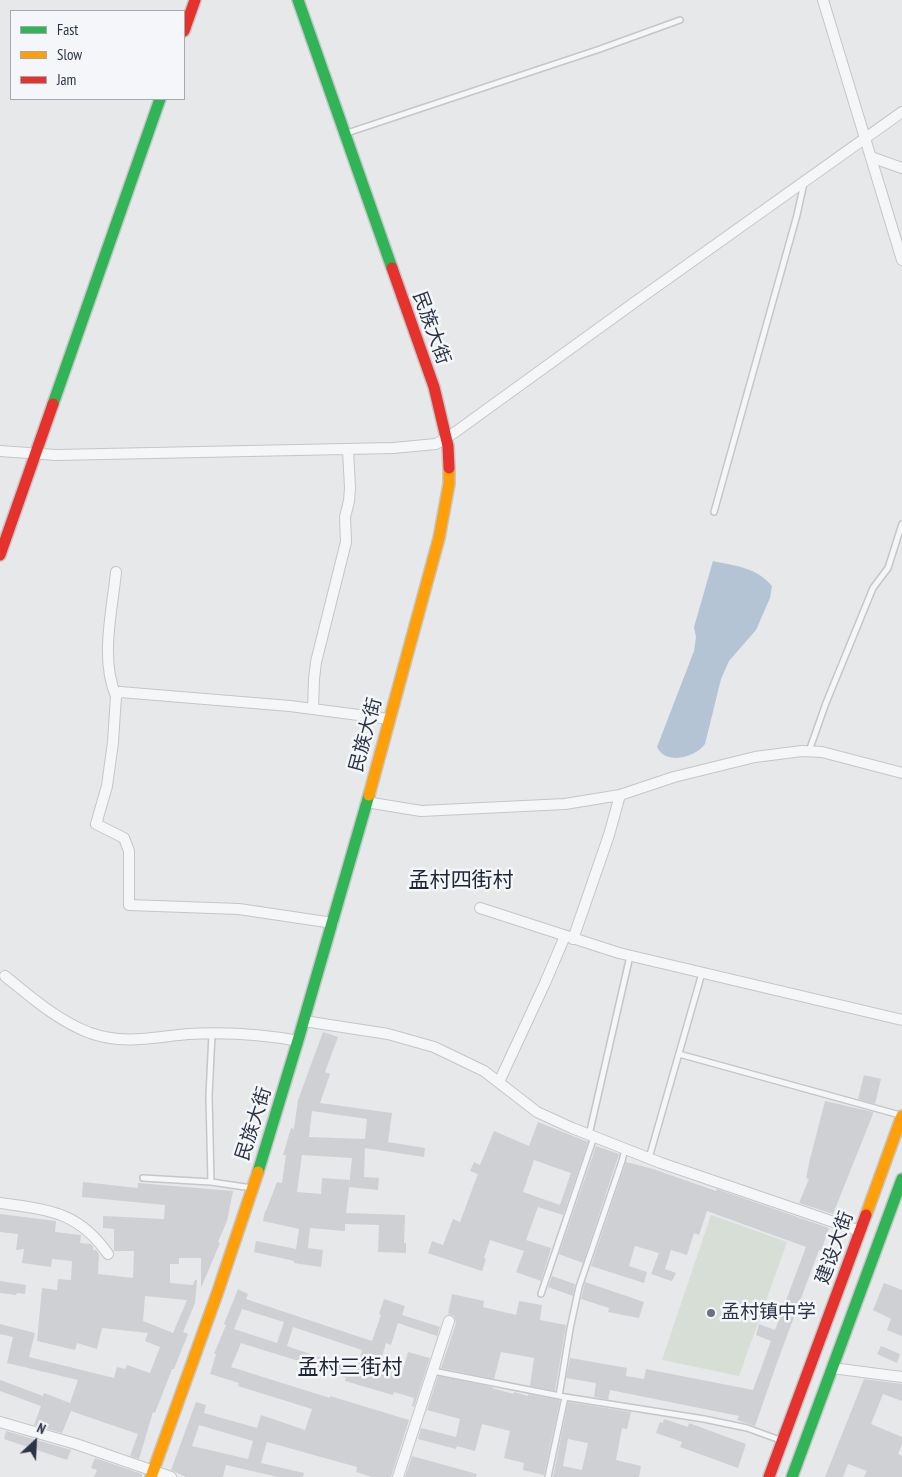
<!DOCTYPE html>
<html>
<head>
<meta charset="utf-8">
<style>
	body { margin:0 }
	#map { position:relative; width:902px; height:1477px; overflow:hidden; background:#e6e8ea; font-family:"PT Sans Narrow",sans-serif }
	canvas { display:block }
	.legend { position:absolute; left:10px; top:10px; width:175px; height:90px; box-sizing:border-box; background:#f4f6f9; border:1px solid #a4a8b1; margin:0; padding:6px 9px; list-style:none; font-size:15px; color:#2b3445 }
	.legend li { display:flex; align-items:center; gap:10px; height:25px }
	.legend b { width:25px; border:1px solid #a4a8b1 }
	.north { position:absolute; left:10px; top:1417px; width:50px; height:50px; -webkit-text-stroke:4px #f4f6f9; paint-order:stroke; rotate:25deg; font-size:14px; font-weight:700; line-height:20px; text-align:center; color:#2b3445 }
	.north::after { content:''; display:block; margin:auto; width:18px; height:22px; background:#2b3445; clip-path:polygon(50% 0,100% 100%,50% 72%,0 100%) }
</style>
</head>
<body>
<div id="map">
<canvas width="902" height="1477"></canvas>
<ul class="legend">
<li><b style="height:6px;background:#30b455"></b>Fast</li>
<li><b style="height:6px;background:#ff9f0a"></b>Slow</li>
<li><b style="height:6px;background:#e5322d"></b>Jam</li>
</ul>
<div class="north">N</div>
</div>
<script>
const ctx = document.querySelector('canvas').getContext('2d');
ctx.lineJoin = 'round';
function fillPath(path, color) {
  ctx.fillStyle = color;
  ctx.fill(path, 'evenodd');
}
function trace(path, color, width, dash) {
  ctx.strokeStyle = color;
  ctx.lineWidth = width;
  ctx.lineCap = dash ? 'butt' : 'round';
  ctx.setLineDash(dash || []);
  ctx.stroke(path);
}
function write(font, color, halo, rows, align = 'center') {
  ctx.font = font + ' "PT Sans Narrow","Noto Sans SC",sans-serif';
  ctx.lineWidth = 5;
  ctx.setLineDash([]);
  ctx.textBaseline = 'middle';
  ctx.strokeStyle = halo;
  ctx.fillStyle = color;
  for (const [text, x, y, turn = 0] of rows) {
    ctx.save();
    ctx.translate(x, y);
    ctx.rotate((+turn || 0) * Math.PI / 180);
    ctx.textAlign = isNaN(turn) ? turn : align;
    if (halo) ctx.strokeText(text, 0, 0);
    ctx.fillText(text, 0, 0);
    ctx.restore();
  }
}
const green = new Path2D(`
	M711,1215L787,1242L739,1376L662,1360Z`);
const water = new Path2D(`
	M713,561C735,566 756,567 772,586L770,598L756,630L729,661L721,679L705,744C696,757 666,766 657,747L694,651L696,637L694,627Z`);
const building = new Path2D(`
	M323,1032L338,1037L325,1072L330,1074L320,1103L392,1113L388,1142L425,1148L424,1157L365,1148L364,1177L379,1178L378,1190L349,1187L352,1158L302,1155L297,1192L321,1194L322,1178L350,1180L346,1213L405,1215L404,1243H406V1253L378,1252L379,1225L345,1224V1231L310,1228L308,1248L323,1250L321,1267L294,1263V1261L254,1252L256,1241L296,1249L299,1229L263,1221L265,1211H266L277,1182L282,1183L286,1155H283L291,1128L294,1129L298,1100ZM312,1111L367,1119L365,1139L309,1137Z
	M864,1075L881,1079L875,1104L858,1099Z
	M825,1101L873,1112V1114L833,1214L799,1203L809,1179L806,1178L810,1159Z
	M538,1122L588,1142L563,1215L538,1207L526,1240L551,1248L541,1281L516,1272L524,1251L490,1240L484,1258L486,1259L482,1271L428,1253L432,1241L443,1245L453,1219L460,1222L478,1174L470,1171L474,1162L480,1165L494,1131L529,1146ZM534,1160L571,1173L560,1205L523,1192Z
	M596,1146L619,1154L583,1263L559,1254Z
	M626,1162L653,1169L716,1191L717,1189L829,1228L821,1251L819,1250L778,1360L755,1426L737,1420L739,1416L610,1390L608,1399L610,1400L594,1397L596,1383L566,1378L570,1358L627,1368L626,1376L644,1379L646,1369L753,1390L771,1341L756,1335L759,1324L775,1330L806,1247L707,1211L699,1235L694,1233L687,1255L671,1250L665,1269L676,1273L672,1281L651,1274L659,1253L635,1246L629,1266L647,1272L644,1283L591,1266Z
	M83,1182L138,1188V1183L233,1191L227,1221L218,1242L220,1243L201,1288V1258H179V1264H170V1283L193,1285L195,1280H197L195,1303L183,1332L188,1334L174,1369H172L155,1413L153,1412L139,1459L130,1456L138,1434L71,1411L62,1433L34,1425L41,1406L0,1391V1380L43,1396L44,1393L70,1403L78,1380L7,1363L13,1337L0,1334V1324L35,1333L29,1357L114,1378L117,1367L125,1369L127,1365L150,1373L160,1347L145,1341L148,1333L102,1328L97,1349L77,1343L75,1350L37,1341L42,1288L57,1290L58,1279L71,1280L72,1261L52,1259L51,1267L22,1263L24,1249L16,1250L18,1234L0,1232V1214L56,1221L55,1232L81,1235L80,1243L91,1244L93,1247V1250H96L99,1254L98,1274L133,1278L134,1251H114V1229L103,1228V1216L164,1219L165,1205L82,1197ZM145,1296L187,1300L173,1333L143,1321Z
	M552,1276L575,1284L573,1296L548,1287Z
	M0,1281L26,1285L25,1294L17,1293L16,1295L0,1293Z
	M585,1282L644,1302L639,1318L608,1312L609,1308L581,1299Z
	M884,1283L902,1290V1336L887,1330L891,1319L873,1310Z
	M238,1289L248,1294L246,1299L372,1341L381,1315L379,1314L384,1299L405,1306L402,1315L440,1327L437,1336L398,1323L391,1345L386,1343L379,1367L402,1374L408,1352L430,1358L414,1407L412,1406L414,1398L394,1392L393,1395L345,1381L346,1378L305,1363L241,1343L231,1367L330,1398V1396L409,1420L391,1477H372L356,1472L357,1467L267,1442L261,1463L304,1473L303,1477H278L226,1465L223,1477H186L171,1470L196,1402L206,1405L204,1413L257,1428L261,1415L305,1430L312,1409L238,1386L239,1383L210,1374L216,1354H214L226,1325L224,1324ZM242,1309L284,1322L277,1343L234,1329ZM293,1327L362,1350L357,1370L287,1346ZM199,1425L253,1441L248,1459L192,1446Z
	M452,1294L484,1301L483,1307L516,1315L519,1301L542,1305L540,1320L566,1325L555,1391L530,1386L534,1358L501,1352L494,1379L441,1368L456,1323L454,1316L448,1314Z
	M881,1346L900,1354L897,1363L877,1354Z
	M438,1376L493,1387L492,1388L513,1394L514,1392L528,1396V1394L560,1400L544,1475L523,1470L524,1463L504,1458L510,1431L482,1424L475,1451L457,1446L456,1449L418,1439L421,1428L456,1437L460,1419L427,1410Z
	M864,1379L902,1384V1401L883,1394L871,1424L902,1437V1444L898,1454L902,1456V1477H864L867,1471L848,1464L843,1477H825Z
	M568,1402L631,1412L627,1429L622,1428L616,1460L641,1466L639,1477H553ZM568,1439L588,1443L582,1470L563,1466Z
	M664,1419L688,1427L689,1423L746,1444L738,1468L680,1447L682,1442L656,1433L660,1422L663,1423Z
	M6,1431L71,1450L67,1460L4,1439Z
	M412,1456L477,1474L476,1477H405Z
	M95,1458L142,1474V1477H94L97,1470L91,1468Z`);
const lane = new Path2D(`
	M347,133L600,49L680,20
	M714,512L797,215L804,183
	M809,751L826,703L873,588L888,568L902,524
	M679,1054L900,1115
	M589,1135L630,956
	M649,1158L702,973
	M143,1178L211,1182L252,1188
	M211,1182L209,1096L212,1034
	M541,1294L594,1137
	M433,1371L565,1397L704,1419L747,1428L780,1440
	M559,1396L570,1329L579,1287L622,1161L625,1149
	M548,1477L565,1397`);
const street = new Path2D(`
	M823,0L902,260
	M871,157L902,168
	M0,451L56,455L393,448L436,444L454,433L635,302L902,112
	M116,696C100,659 112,612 116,572
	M313,709L314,679L316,662L346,542L345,517L349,501L350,488L348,450
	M366,802L421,811L565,804L620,795L674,777L755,757L802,751L822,752L902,773
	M480,908L619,953L902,1020
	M333,923L239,909L129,905V851L124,838L96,824L107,786L113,742L116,696L120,692L290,706L389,719
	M573,939L609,835L620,795
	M5,976C31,997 58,1021 90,1033C125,1045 153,1037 188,1034C225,1032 262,1034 298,1041
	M304,1021L388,1034L434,1047L484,1071L537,1112L572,1128L661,1163L860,1231
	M499,1082L545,983L565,936
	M0,1203C48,1210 78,1211 108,1254
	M832,1368L902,1377
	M0,1422L76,1444L171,1477
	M398,1477L449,1321`);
const fast = new Path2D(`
	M298,0L392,268
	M53,404L160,99
	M258,1172L299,1037L369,795
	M792,1477L902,1179`);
const slow = new Path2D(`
	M369,795L439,538L449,484V468
	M866,1215L902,1116
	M151,1477L217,1294L258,1172`);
const jam = new Path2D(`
	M184,31L195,0
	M392,268L434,387L448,446L449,468
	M0,555L53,404
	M769,1477L866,1215`);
const markers = [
	[711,1313,5,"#6c737f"]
];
const streetNames = [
	["民族大街",431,328,70],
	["民族大街",366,735,-75],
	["民族大街",254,1124,-72],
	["建设大街",835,1248,-70]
];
const poiNames = [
	["孟村镇中学",721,1313]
];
const quarterNames = [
	["孟村四街村",461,881],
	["孟村三街村",350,1368]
];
fillPath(green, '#d6ded6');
fillPath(water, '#b4c4d5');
fillPath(building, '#ced0d3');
trace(lane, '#c4c6c8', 8);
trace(street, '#c4c6c8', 12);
trace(fast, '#c4c6c8', 14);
trace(slow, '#c4c6c8', 14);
trace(jam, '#c4c6c8', 14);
trace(lane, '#f5f6f7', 5);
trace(street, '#f5f6f7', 10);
trace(fast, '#30b455', 11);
trace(slow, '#ff9f0a', 11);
trace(jam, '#e5322d', 11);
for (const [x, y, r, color] of markers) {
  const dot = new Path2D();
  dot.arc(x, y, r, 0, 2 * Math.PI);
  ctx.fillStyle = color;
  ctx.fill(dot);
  trace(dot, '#f4f6f9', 2);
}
write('19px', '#2b3445', '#f4f6f9', streetNames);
write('19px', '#2b3445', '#f4f6f9', poiNames, 'left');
write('21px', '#1d2536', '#f4f6f9', quarterNames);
</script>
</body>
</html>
